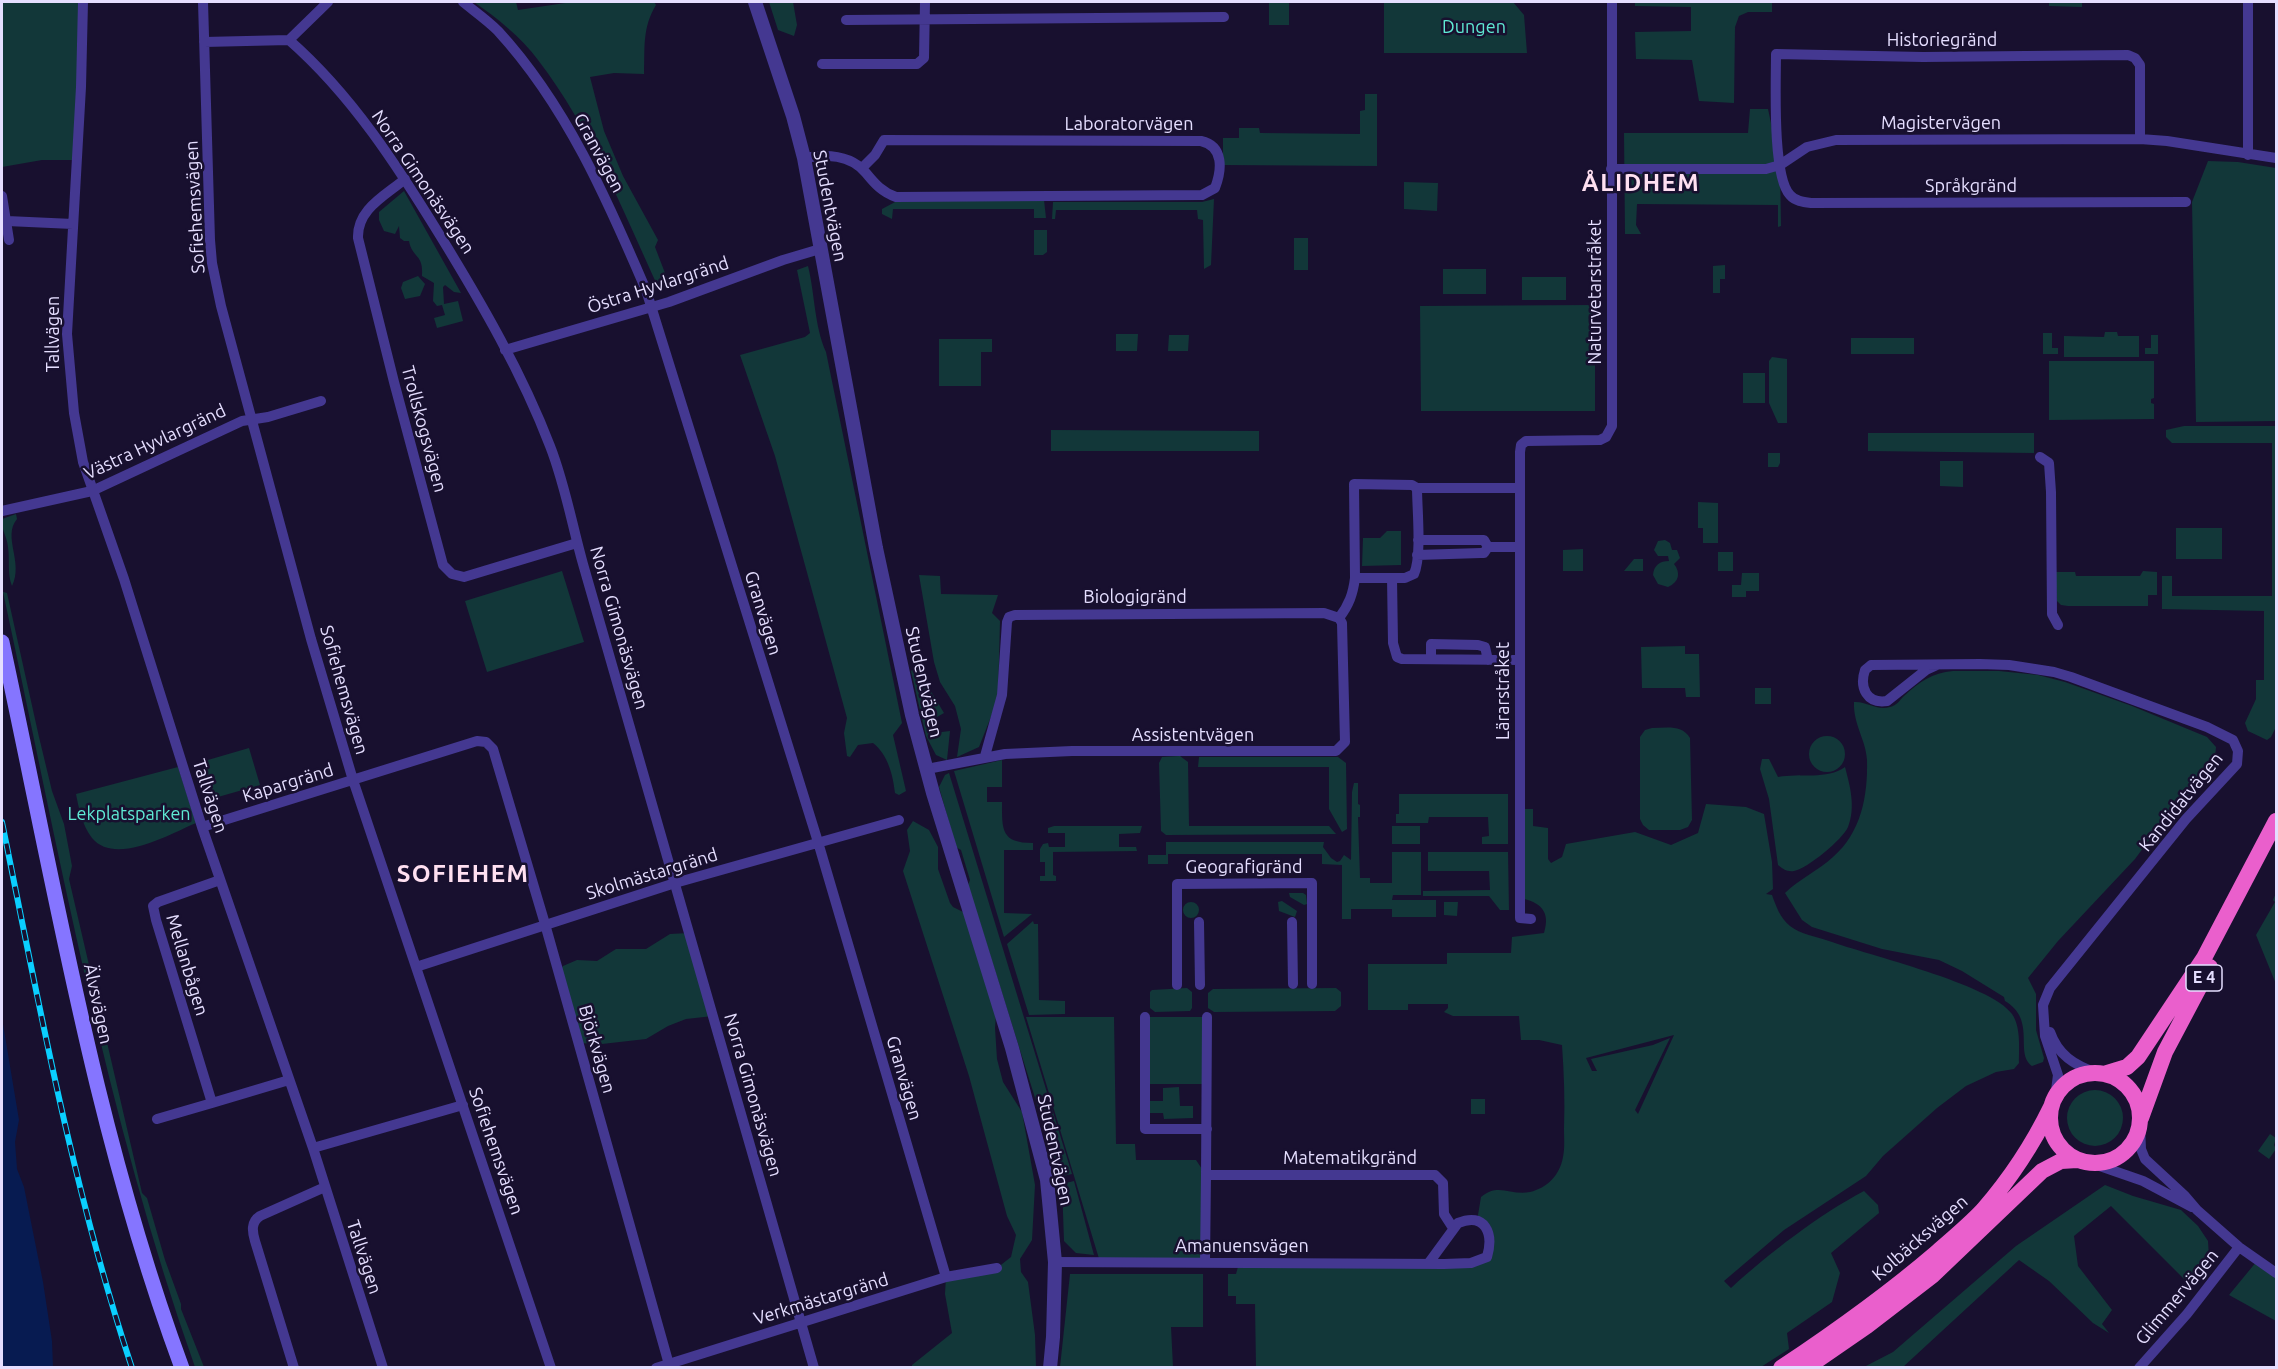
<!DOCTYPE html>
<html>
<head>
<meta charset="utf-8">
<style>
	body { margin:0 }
	#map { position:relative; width:2278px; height:1369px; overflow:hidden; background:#18102f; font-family:Ubuntu,sans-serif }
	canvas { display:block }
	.frame { position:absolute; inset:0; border:3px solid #e5deff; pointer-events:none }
</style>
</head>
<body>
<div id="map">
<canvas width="2278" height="1369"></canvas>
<div class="frame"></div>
</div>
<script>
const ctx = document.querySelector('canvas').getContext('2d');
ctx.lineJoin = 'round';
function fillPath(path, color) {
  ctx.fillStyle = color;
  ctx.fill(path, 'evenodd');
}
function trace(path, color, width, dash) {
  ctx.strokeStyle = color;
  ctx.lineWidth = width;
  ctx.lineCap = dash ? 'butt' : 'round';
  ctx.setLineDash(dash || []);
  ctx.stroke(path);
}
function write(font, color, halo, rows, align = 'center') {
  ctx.font = font + ' Ubuntu,sans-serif';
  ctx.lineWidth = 5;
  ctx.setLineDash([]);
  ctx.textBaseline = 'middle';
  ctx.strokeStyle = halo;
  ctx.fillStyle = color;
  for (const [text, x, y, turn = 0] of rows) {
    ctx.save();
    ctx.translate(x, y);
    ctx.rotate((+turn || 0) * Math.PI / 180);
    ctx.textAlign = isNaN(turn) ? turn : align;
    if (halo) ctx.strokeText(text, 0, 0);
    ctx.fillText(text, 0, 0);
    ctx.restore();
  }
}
const green = new Path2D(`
	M2,2H83L77,160H42L2,167Z
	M474,2H516L518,10L572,2H654L656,5C642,28 645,48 644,74L614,73L590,77L604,131L623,176L658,240L655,247L670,286L659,289C623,211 591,129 538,60C521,37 497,18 474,2Z
	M769,2H793L797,25L794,36L778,30Z
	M1269,2H1289V25H1269Z
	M1384,2H1496L1504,3L1513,2L1524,15L1527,53H1384Z
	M1635,2H1772V12H1748L1739,16L1735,27L1734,103L1699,101L1692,60L1636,59L1635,32L1691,31V7L1635,6Z
	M2049,2H2082V7L2049,6Z
	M1365,94H1377V166L1223,165V138H1239V128H1259L1260,133L1360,134V111L1365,110Z
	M1750,109H1768L1780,165L1781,226L1778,227V205L1637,204L1636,225L1641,234H1625L1624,133H1748Z
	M2208,161L2238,162L2276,168V421L2196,422L2192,202Z
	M1404,182L1438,183L1437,211L1404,209Z
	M404,191L461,293L454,292L445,285L443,287L444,304L458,301L463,321L437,328L434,318L445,315L442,305L437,306L433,301L434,283L422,276C424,254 412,258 409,241H404L400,238L399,226L395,234L384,231L379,220V212Z
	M1214,199L1211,265L1204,269L1203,220L1198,219L1197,210H1056L1055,219H1052L1053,202H1202Z
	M1044,200L1046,218H1034V209H893L892,219L882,214V209L897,201Z
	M1034,230H1047V252L1043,255H1034Z
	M1294,238H1308V270H1294Z
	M1725,265V279H1720V293H1713V266Z
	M808,266C815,294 814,325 826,352L902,723L893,735L906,791L899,795L895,793C893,775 888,755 873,743L858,745L850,757L847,756L844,733L847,718L775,456L740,355L805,337L810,333L797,270Z
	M1443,269H1486V294H1443Z
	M418,276L425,284L420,296L405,299L401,288L403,282Z
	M1522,277H1566V300H1522Z
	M1595,305V411H1421L1420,306Z
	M2105,332H2117L2118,336H2139V357H2064V336L2104,337Z
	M2043,333H2052V348H2058V354H2043Z
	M1116,334H1138L1137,351H1116Z
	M1169,335H1189L1188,351H1168Z
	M2151,335H2158V354H2145V348H2151Z
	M1851,338H1914V354H1851Z
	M939,339H992V352H981V386H939Z
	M1772,357L1787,359V423H1778L1769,403V361Z
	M2049,361H2154V398L2151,399V403L2154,404V419L2049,420Z
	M1743,373H1765V403H1743Z
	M2184,426H2276V727L2271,737L2267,740L2248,731L2245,723L2256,699V680H2264V611L2162,609V576H2172V596H2272V443H2172L2166,437V430Z
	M1051,430L1259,431V451H1051Z
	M1868,433H2034V453L1868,451Z
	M1768,453H1780V463L1778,467H1768Z
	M1940,461H1963V487L1940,486Z
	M1698,502L1718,503V543H1703V528H1698Z
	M16,514L17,519C2,537 24,562 12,586C7,574 10,559 8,547C7,536 1,530 2,519Z
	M2176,528H2222V559H2176Z
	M1387,531H1401V565L1362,566L1363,538H1380Z
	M1665,540L1670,543L1672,550H1677L1680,558L1674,564C1681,573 1679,582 1668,587L1658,584L1653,575C1654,565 1660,561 1669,561L1668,556H1658L1654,550L1658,541Z
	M1583,549V571H1563V550Z
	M1718,552H1733V571H1718Z
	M1634,559H1643V571H1624Z
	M562,571L584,642L487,672L465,601Z
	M2143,571L2157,572V595H2148V606H2068L2061,605L2057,601L2055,572H2075L2076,576H2140Z
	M1742,573H1759V591H1746V597H1732V585H1741Z
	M919,575L940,576L941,594L998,595L992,613L1000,621L998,699L979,747L957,757L961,729L955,706L940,682L934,662Z
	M3,592L7,593L39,737L52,791L64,824L72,866L69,879L142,1193L147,1198L165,1260L181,1304V1309L204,1367H195C106,1116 59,852 3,592Z
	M1685,646V654H1699L1700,697H1686L1685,688H1642L1641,647Z
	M920,653L929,688L944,713L930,721L929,729L934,733L950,731L947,760L936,755L926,736L911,671L915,668L913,656Z
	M1953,671H1999L2038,675L2065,682L2132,706L2207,737L2216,747L2215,758L2193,790L2166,817L2135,859L2058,941L2028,978L2036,994V1030L2044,1058L2043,1062L2032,1066C2014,1053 2037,1020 2005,1001L2004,997L1962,971L1939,960L1882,949L1812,927L1802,920L1785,893C1799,879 1818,871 1833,857C1861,833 1868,796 1867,760C1866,740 1853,724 1854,702C1867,701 1876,711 1890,707C1897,705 1899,701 1904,696C1919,682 1932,673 1953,671Z
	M1755,688H1771V704H1755Z
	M1652,728C1666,728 1682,724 1690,738L1692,820L1688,827L1680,830H1649L1643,825L1640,819V737L1645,730Z
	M1809 754a18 18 0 1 1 36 0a18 18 0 1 1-36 0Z
	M249,748L260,785L211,799L201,762Z
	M1180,756L1188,762L1189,826H1329L1336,834L1166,835L1161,831L1159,763L1162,757Z
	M1199,757H1338L1346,763L1347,829L1342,832L1329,809V767H1198Z
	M1762,759H1769L1778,777C1800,773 1827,780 1845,767C1850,786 1856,807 1848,827C1843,839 1807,869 1794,871C1787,872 1783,869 1778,865L1769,799L1760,769Z
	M1002,760V787H987V802H1002C1002,830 1001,843 1033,843V850H1004V913L1032,914L1004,937L954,771Z
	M178,767L196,823C170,834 115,866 92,838C82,825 79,809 76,794Z
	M949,773L1072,1174L1063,1176L1059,1160L1054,1158L968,885L970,880L961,850L956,847L939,787L945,775Z
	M1354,783H1358V804L1360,805V817H1358L1360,878H1370V883H1392V852H1421V895H1393L1392,900H1436V917H1392V909H1351V919H1342V865L1322,864V854H1168V864H1148V855H1166V842H1324L1323,847L1331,858L1337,862L1340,861L1344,855L1351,860L1352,792Z
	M1399,794H1508V844H1482V837L1489,836L1488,817H1429L1428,823H1396V814H1399Z
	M1706,804L1746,807L1764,814L1772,862L1773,889L1766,894L1772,895C1776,906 1780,918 1790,926C1800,934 1817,937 1829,941C1867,955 1991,984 2012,1014C2021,1027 2019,1048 2019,1063L2014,1069L1996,1072L1966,1086L1937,1108L1883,1156L1866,1176L1784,1230L1724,1281L1731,1288C1768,1254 1820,1214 1864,1191L1878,1205L1879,1213L1831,1253L1840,1273L1832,1302L1787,1333L1789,1349L1761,1367H1256L1255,1304H1236V1296H1228V1274H1236L1239,1263L1481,1261L1491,1243L1477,1221L1481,1197C1498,1182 1511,1196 1530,1192C1547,1188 1560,1175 1563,1157C1565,1148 1564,1138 1564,1129C1565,1101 1564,1073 1562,1045L1539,1040H1521L1519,1016H1453L1444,1012L1448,1008V1004H1408V1010H1368V964H1447V953H1511L1512,937L1544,933C1551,911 1540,902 1520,898V809H1533V826L1548,828V859L1551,863L1562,857L1566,844L1635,832L1671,845L1698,833ZM1674,1035L1638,1114L1635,1110L1670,1038L1653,1045L1591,1059L1597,1071H1592L1586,1058Z
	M913,821L929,830L938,847V869L950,903L953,907L971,916L997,1002L995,1028L997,1059L1003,1082L1022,1112L1035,1185L1032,1240L1020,1259L1021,1272L1028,1282L1035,1335L1036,1367H912V1365L952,1333L945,1294L946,1277L997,1268L1011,1257L1016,1235L1007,1216L969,1076L903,871L910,851L907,830Z
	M1054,826H1142L1140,833L1119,834V847H1136L1137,851L1053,852V875L1056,876V881H1040V876H1045V862H1040V849L1043,844L1048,843L1049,847H1065V833H1048V828Z
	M1392,826H1420V844H1392Z
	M1428,852H1508L1509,910H1500L1489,896H1423V891L1490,890L1489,871H1428Z
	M1289,893H1303L1306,895L1307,904L1304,905L1290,897Z
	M2276,893V984L2256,935L2275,902L2273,900Z
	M1282,901L1297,911L1295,917L1279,911L1278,902Z
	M1444,902H1458L1457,916L1444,915Z
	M1183 910a8 8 0 1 1 16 0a8 8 0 1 1-16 0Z
	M1033,921L1034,924H1038L1039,1000L1065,1001V1014L1029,1015L1007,944Z
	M689,933L713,1016L686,1019L668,1026L646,1039L602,1044L578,1043L558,973L563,966L577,960L597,961L616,949H646L670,934Z
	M1187,988L1192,992V1008L1190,1011L1155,1012L1150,1008V992L1152,990Z
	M1336,988L1341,992V1006L1335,1011L1214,1012L1208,1008V993L1213,989Z
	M1026,1017H1114L1116,1144H1135L1136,1160H1196L1206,1175L1205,1263L1100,1262Z
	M1145,1017H1207V1084H1145Z
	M1179,1087L1180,1106H1193V1118L1164,1119L1163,1113H1150V1101H1163V1088Z
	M2067 1118a28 28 0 1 1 56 0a28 28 0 1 1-56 0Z
	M1471,1099H1485V1114H1471Z
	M2270,1134L2276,1138L2274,1145L2276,1149L2269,1159L2258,1151Z
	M1074,1181L1094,1255L1076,1253L1064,1241L1062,1184Z
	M2105,1185L2133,1196L2181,1210L2198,1226L2208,1241L2209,1257L2203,1272L2191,1286L2111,1206L2074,1236L2078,1266L2112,1310L2102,1324L2109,1333L2093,1323L2049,1281L2019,1260L1903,1367H1864L1893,1352L2016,1246Z
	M2257,1261L2276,1273V1321L2229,1295Z
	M1070,1274H1203V1327H1171L1173,1367H1060Z`);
const water = new Path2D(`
	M2,1018L19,1120L15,1142L17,1169L24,1187L43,1282L52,1341L53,1367H2Z`);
const minor = new Path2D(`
	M83,2L81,87L67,334L74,413L83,462L124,579L202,827L313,1148L383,1368
	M203,2L210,240L212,263L221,306L311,639L353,780L551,1368
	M463,2C474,11 487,20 498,31C566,105 607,199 646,290L818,842L946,1277
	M846,20L1224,17
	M289,40L328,2
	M204,42L289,40C352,95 398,167 441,237C482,304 522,373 550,446C565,484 572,525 583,564L814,1368
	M822,64H917L924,58L925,2
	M2140,139V65L2135,58L2128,55L1923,57L1776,54C1776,82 1772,176 1790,195C1795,201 1803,202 1811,203L2186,202
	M2248,155V2
	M804,158C826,154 850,154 866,173C875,184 882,192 896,197L1202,195L1215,188C1222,170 1224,146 1201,141L884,140L875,155L862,168
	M1611,169H1766L1780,165L1807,147L1836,140L2140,139L2167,141L2276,158
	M405,179C385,196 357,209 358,238L394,382L443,565L452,574L464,577L577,543
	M2,196L9,240
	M7,221L73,224
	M505,350L669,302L783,260L820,249
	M2040,457L2049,463L2051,492L2052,614L2058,625
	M2,511L92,491L242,421L268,417L321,401
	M1418,540H1484L1488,547
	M1417,555L1481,553H1484L1488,547H1520
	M1355,578H1405L1414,574C1422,557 1417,508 1417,488
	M1392,578L1393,643L1397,657L1402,659L1520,660
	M1339,618C1349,605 1353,594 1355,578L1354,484L1412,485L1417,488H1520
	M1431,659V644L1478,645L1485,647L1488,660
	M1937,665L1926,670L1887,701C1867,704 1859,688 1865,670L1871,665L1980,664L2009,665L2054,672L2071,677L2207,727L2233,740L2238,751L2237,764L2186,819L2050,988L2043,1005L2045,1036L2058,1075L2055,1098
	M927,769L1005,754L1072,751H1336L1345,742L1342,623L1339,618L1324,613L1015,615L1009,617L1007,622L1002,695L985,756
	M202,827L477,741L486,742L493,749L545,924L670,1368
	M220,880L158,902L153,906L156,920L212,1103L289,1080
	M1531,919L1520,918V452L1521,445L1526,441L1600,440L1606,437L1612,426V2
	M1199,922L1200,985
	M1292,922L1293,984
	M416,967L675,883L899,820
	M1177,985V884L1312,883V984
	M1145,1017V1129H1207
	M2050,1032C2058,1055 2074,1065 2097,1073
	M157,1119L212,1103
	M2140,1126L2141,1149L2145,1159L2185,1196L2197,1210L2239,1247L2276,1273
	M313,1148L463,1105
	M2094,1164L2143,1181L2192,1207
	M1206,1175L1207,1017
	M1055,1262L1444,1264L1471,1263L1487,1257C1494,1233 1485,1212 1458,1223L1428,1264
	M1205,1263L1206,1175H1435L1443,1183L1444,1214L1453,1228
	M294,1368L255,1241C252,1231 251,1222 260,1216L325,1187
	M656,1368L946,1277L997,1268
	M2139,1368L2187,1314L2239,1247`);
const tertiary = new Path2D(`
	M755,2L793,116L804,158L876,548L912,715L933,793L1012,1048L1047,1180L1055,1262L1053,1337L1050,1368`);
const secondary = new Path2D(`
	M2,642C55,886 95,1133 182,1368`);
const trunk = new Path2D(`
	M2050 1118a45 45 0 1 1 90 0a45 45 0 1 1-90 0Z
	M2104,1074L2127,1067L2138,1057L2204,958L2276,821
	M2141,1118L2165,1052L2210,967
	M1781,1368C1835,1332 1887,1295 1936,1253C1952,1239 1969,1225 1983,1210C2010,1179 2033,1144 2051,1107
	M1806,1368L1867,1326L1932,1276L2042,1171L2061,1161L2077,1160`);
const rail = new Path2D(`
	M2,822C39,1005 73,1190 132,1368`);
const shields = [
	[2204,978,36]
];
const shieldNames = [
	["E 4",2204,978]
];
const parkNames = [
	["Dungen",1474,27],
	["Lekplatsparken",129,814]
];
const streetNames = [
	["Historiegränd",1942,40],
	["Magistervägen",1941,123],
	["Laboratorvägen",1129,124],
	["Granvägen",599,153,62],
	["Norra Gimonäsvägen",423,182,56],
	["Språkgränd",1971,186],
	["Studentvägen",830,206,79],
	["Sofiehemsvägen",195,207,-93],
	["Östra Hyvlargränd",658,285,-18],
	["Naturvetarstråket",1595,292,-90],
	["Tallvägen",53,334,-90],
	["Trollskogsvägen",424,429,75],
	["Västra Hyvlargränd",155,442,-25],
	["Biologigränd",1135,597],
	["Granvägen",763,613,73],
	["Norra Gimonäsvägen",619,628,74],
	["Studentvägen",924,682,77],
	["Sofiehemsvägen",344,690,74],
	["Lärarstråket",1503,691,-90],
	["Assistentvägen",1193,735],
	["Kapargränd",288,783,-17],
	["Tallvägen",210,796,72],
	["Kandidatvägen",2181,802,-51],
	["Geografigränd",1244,867],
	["Skolmästargränd",652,874,-17],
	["Mellanbågen",187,965,73],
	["Älvsvägen",98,1004,78],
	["Björkvägen",597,1049,74],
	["Granvägen",904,1078,74],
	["Norra Gimonäsvägen",753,1095,74],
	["Studentvägen",1055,1150,78],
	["Sofiehemsvägen",496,1151,71],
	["Matematikgränd",1350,1158],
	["Kolbäcksvägen",1920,1238,-41],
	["Amanuensvägen",1242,1246],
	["Tallvägen",364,1257,72],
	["Glimmervägen",2177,1297,-50],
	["Verkmästargränd",821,1299,-17]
];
const districtNames = [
	["ÅLIDHEM",1641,183],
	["SOFIEHEM",463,874]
];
fillPath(green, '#123739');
fillPath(water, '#071b51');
trace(minor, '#443891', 10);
trace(tertiary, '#443891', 14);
trace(secondary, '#8575ff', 15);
trace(trunk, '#ea5fcc', 16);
trace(rail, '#0acfff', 6);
trace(rail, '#18102f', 4, [11]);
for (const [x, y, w] of shields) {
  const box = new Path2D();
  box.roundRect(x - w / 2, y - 13, w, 26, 4.5);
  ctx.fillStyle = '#18102f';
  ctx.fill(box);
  trace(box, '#e5deff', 1.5);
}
write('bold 16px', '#e5deff', null, shieldNames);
write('18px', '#5fead4', '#18102f', parkNames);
write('18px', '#e5deff', '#18102f', streetNames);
ctx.letterSpacing = '1.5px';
write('bold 24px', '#ffe0f1', '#18102f', districtNames);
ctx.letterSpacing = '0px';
</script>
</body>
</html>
